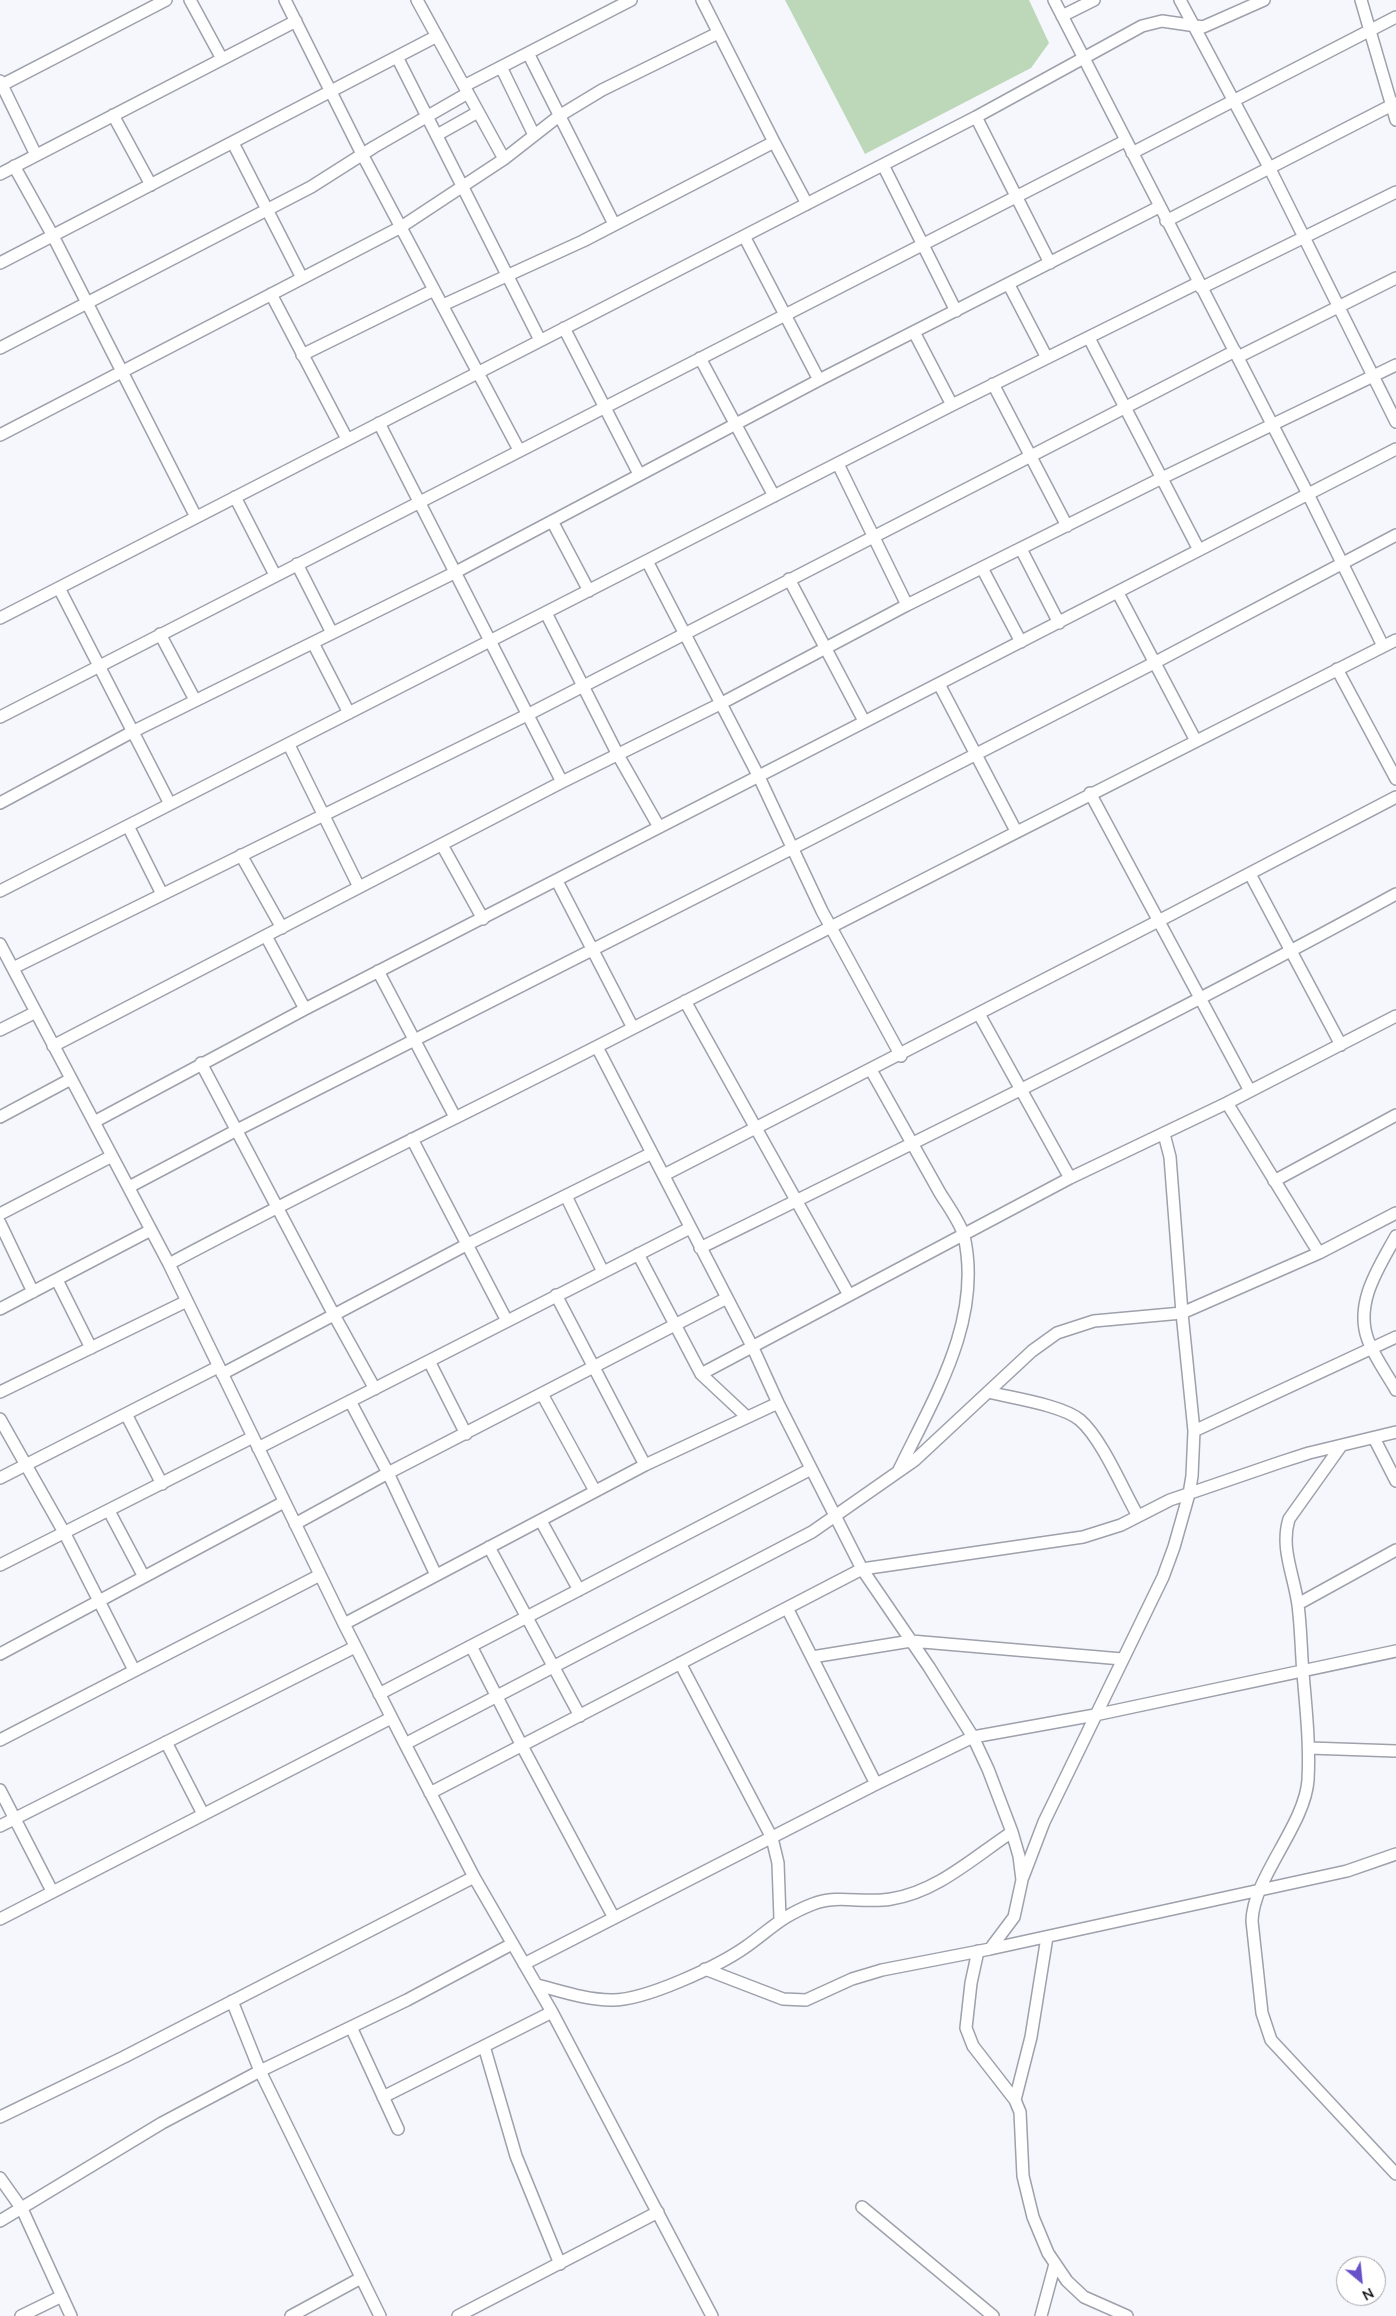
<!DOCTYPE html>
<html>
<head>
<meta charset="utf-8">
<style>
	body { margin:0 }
	#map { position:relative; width:1396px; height:2316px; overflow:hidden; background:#f5f7fd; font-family:"Nunito Sans",sans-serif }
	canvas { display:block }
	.north { position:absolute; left:1336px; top:2256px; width:50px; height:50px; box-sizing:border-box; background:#fff; border:1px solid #a0a0a2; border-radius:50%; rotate:152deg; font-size:14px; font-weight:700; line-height:20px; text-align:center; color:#111216 }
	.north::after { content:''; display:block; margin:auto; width:18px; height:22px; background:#6850c9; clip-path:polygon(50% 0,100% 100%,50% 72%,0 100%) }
</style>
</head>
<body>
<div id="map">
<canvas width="1396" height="2316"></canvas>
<div class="north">N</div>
</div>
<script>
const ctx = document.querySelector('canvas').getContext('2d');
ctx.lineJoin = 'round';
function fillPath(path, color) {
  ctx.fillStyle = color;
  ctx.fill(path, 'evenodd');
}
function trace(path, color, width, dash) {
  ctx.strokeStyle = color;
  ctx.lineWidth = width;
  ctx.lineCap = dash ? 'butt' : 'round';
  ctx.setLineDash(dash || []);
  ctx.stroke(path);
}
const green = new Path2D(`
	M785,0H1029L1049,43L1031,68L865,154Z`);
const minor = new Path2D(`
	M190,0L222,59
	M285,0L362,154L519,450
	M417,0L504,159
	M702,0L774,142L807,204
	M1054,0L1308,494L1383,646
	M1180,0L1270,169L1396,422
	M1361,0L1396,120
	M1062,16L1094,0
	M528,53L614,224
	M397,57L540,340
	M501,67L534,135
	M0,81L36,155
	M0,86L166,0
	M464,86L631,0
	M113,115L151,185
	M976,117L1050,263
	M437,135L478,112
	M233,143L302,278
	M1132,153L1396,17
	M883,165L956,311
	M14,166L53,236L196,517
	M0,174L296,21
	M1166,221L1396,103
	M744,236L819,380
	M0,263L437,36
	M1009,285L1047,358
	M1201,288L1396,192
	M271,294L347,439
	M443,305L583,241L774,142
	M564,328L639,474
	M914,332L952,405
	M1089,338L1199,550
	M0,348L311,187L374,147L468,93
	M302,355L434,290
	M1238,357L1396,278
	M700,358L774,496
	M993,384L1067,526
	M379,423L562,782
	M0,435L401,227L504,159L559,116L602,90L718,33
	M838,464L907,605
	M235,497L275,575
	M552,521L589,591
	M1021,549L1059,623
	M647,561L759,777L822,911L901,1056
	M297,564L332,633
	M982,568L1021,642
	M789,579L864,721
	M59,588L170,804
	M1118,593L1196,741
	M546,613L618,755L659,827
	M0,618L976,117L1142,26L1162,21L1203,27L1264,0
	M160,634L195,700
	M313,643L349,713
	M1337,669L1396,779
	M939,684L1016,831
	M0,717L1125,141
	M289,745L359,887
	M1090,793L1250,1091
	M0,803L132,732L454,573L819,380L1159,207
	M128,826L162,894
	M442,845L483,919
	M241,855L282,928
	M1250,874L1341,1045
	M557,881L633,1028
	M0,891L952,405L1198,283
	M266,936L305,1009
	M0,944L169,1264L344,1624L405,1744L474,1877L552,2012L712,2316
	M13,968L529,714L1235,351
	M378,971L455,1117
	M685,1001L849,1295
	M979,1014L1070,1178
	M0,1030L36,1012
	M53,1046L562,782L720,704L907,605L1162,478L1396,365
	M597,1047L753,1348L778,1403L862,1569L929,1667L973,1737L988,1769L1012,1832L1019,1856L1022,1880L1014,1917L990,1949
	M201,1063L334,1315L375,1389
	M871,1070C894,1111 917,1152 940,1193C948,1206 960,1222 964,1236C983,1320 934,1397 899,1470
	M1227,1103L1319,1253
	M0,1117L71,1079
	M94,1122L305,1009L1396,449
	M412,1139L507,1321
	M664,1175C908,1050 1153,925 1396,797
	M1274,1181L1396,1115
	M129,1187L235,1131L793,848L1154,663L1396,535
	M566,1196L603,1272
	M0,1214L112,1156
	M0,1223L33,1292
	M1396,1236C1379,1267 1354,1303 1368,1340C1375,1358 1387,1374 1396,1390
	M700,1248C934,1133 1168,1019 1396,894
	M638,1254L701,1374L747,1417
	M169,1264C311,1188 457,1118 600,1045C865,909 1130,774 1396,640
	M57,1280L91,1348
	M556,1295L645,1465
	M0,1309L151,1230
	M429,1361L466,1434
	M222,1374L468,1244L652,1153
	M701,1374L1070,1178L1227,1103L1396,1016
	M0,1392L187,1301
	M988,1392C1012,1398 1062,1405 1080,1420C1102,1439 1123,1490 1138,1516
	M542,1394L595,1491
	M350,1401L388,1473L436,1575
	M126,1414L162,1484
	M0,1419L65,1534L134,1670
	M1194,1431L1396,1337
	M1374,1438L1396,1481
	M1341,1446L1289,1519C1280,1548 1294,1575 1298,1605C1301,1627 1301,1650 1303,1673C1306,1709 1310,1744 1308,1780C1305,1825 1253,1878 1252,1921L1262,2013L1271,2040L1396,2174
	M258,1448L690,1228
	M0,1478L218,1367
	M109,1511L144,1577
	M541,1521L579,1590
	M295,1524L388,1473L727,1298
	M489,1547L580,1716
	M0,1565L253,1437
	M1298,1604L1396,1550
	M787,1608L876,1784
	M344,1624L645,1465L778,1403
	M471,1646L522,1746L614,1918
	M0,1654L284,1502
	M812,1657L911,1641L1122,1659
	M680,1663L772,1838L778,1863L780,1919
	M379,1694L811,1469
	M0,1740L320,1575
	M166,1742L203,1814
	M405,1744L812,1532L915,1460L1032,1351L1057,1333L1094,1321L1182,1313L1319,1253L1396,1213
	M1309,1748L1396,1751
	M0,1790L52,1891
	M430,1793L862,1569L1083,1537L1121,1525L1170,1500L1281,1462L1309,1453L1396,1432
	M0,1826L355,1647
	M1023,1877L1044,1822L1163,1577L1174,1547L1189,1494L1192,1476L1194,1431L1182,1313L1170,1157L1164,1134
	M0,1919L391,1718
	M978,1951L971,1983L966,2028L973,2046L1015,2100L1020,2112L1023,2176L1033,2217L1048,2253L1067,2281L1084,2297L1127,2316
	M524,1964L876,1784L973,1737L1095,1715L1396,1651
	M705,1969L783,1999L806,2000L852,1979L882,1970L990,1949L1347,1871L1396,1854
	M537,1985C561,1991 586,2000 611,2000C644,2001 719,1966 747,1946C772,1928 782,1916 813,1904C839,1894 864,1904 891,1899C937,1892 974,1857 1012,1832
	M232,2001L260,2071L380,2316
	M351,2027L398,2129
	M484,2046L516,2156L560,2264
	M383,2097L552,2012
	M1015,2100L1031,2037L1047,1937
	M0,2117L124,2057L474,1877
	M0,2178L22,2209L71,2316
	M862,2207L993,2316
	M0,2221L162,2123L260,2071L407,2000L512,1944
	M21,2316L62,2296
	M291,2316L361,2278
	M458,2316L658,2212
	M1041,2316L1055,2264`);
fillPath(green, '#bdd8b8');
trace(minor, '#9ea1ab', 14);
trace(minor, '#fff', 11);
</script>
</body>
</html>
